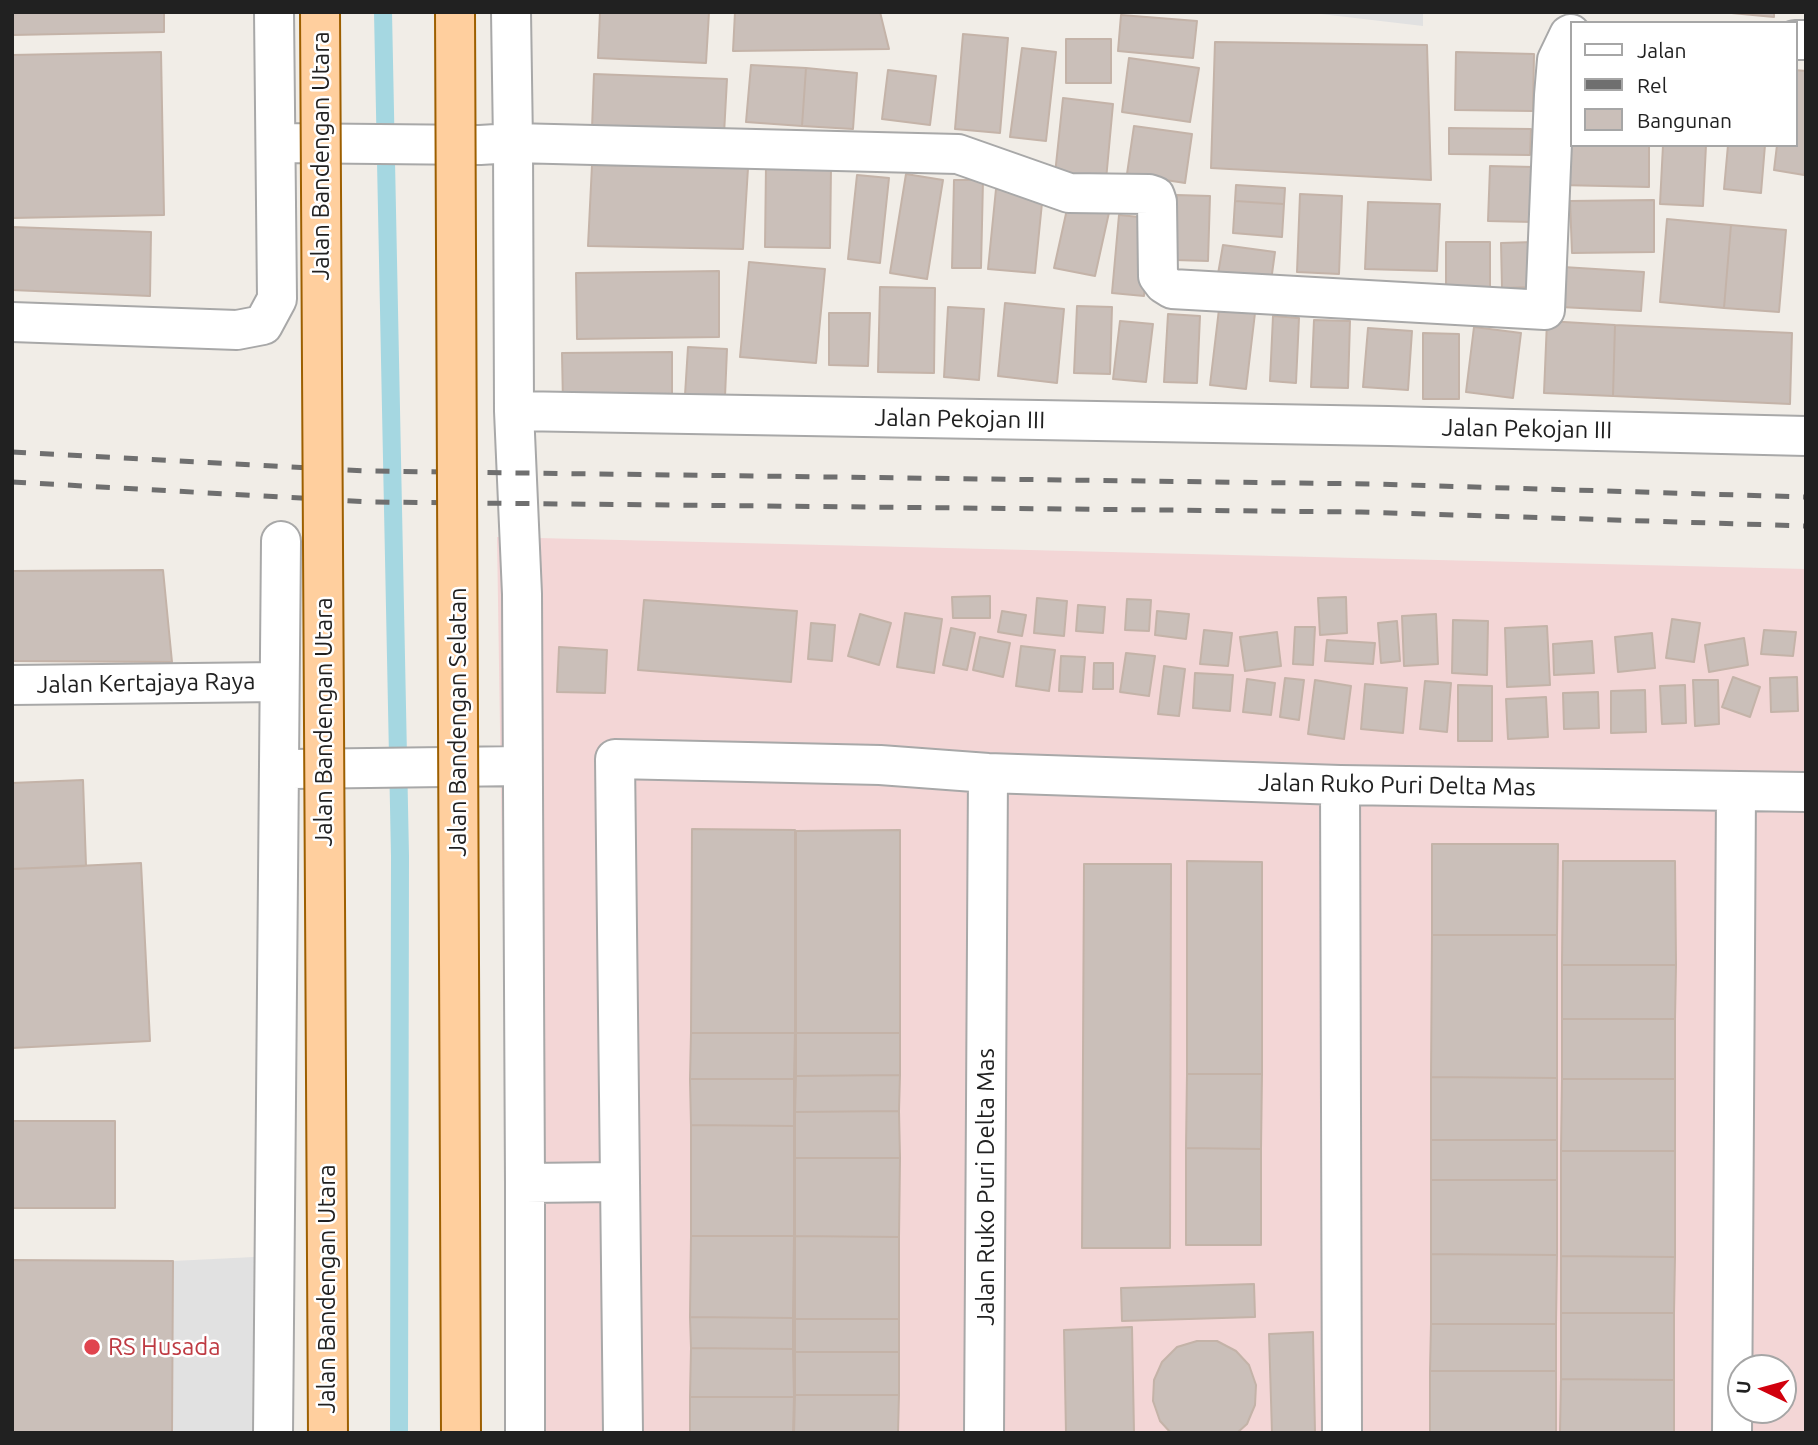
<!DOCTYPE html>
<html>
<head>
<meta charset="utf-8">
<style>
	body { margin:0 }
	#map { position:relative; width:1818px; height:1445px; overflow:hidden; background:#f1ede7; font-family:Ubuntu,sans-serif }
	canvas { display:block }
	.frame { position:absolute; inset:0; border:14px solid #212121; pointer-events:none }
	.legend { position:absolute; left:1570px; top:21px; width:228px; height:126px; box-sizing:border-box; background:#fff; border:2px solid #a6a6a6; margin:0; padding:9px 12px; list-style:none; font-size:21px; color:#212121 }
	.legend li { display:flex; align-items:center; gap:14px; height:35px }
	.legend b { width:35px; border:2px solid #a6a6a6 }
	.north { position:absolute; left:1727px; top:1354px; width:70px; height:70px; box-sizing:border-box; background:#fff; border:2px solid #a6a6a6; border-radius:50%; rotate:275deg; font-size:19px; font-weight:700; line-height:28px; text-align:center; color:#212121 }
	.north::after { content:''; display:block; margin:auto; width:24px; height:32px; background:#d1000d; clip-path:polygon(50% 0,100% 100%,50% 72%,0 100%) }
</style>
</head>
<body>
<div id="map">
<canvas width="1818" height="1445"></canvas>
<div class="frame"></div>
<ul class="legend">
<li><b style="height:9px;background:#fff"></b>Jalan</li>
<li><b style="height:9px;background:#6f6f6f"></b>Rel</li>
<li><b style="height:19px;background:#cabfb9"></b>Bangunan</li>
</ul>
<div class="north">U</div>
</div>
<script>
const ctx = document.querySelector('canvas').getContext('2d');
ctx.lineJoin = 'round';
function fillPath(path, color) {
  ctx.fillStyle = color;
  ctx.fill(path, 'evenodd');
}
function trace(path, color, width, dash) {
  ctx.strokeStyle = color;
  ctx.lineWidth = width;
  ctx.lineCap = dash ? 'butt' : 'round';
  ctx.setLineDash(dash || []);
  ctx.stroke(path);
}
function write(font, color, halo, rows, align = 'center') {
  ctx.font = font + ' Ubuntu,sans-serif';
  ctx.lineWidth = 5;
  ctx.setLineDash([]);
  ctx.textBaseline = 'middle';
  ctx.strokeStyle = halo;
  ctx.fillStyle = color;
  for (const [text, x, y, turn = 0] of rows) {
    ctx.save();
    ctx.translate(x, y);
    ctx.rotate((+turn || 0) * Math.PI / 180);
    ctx.textAlign = isNaN(turn) ? turn : align;
    if (halo) ctx.strokeText(text, 0, 0);
    ctx.fillText(text, 0, 0);
    ctx.restore();
  }
}
const commercial = new Path2D(`
	M497,537L1806,569V1433H511ZM1741,1368H1783V1410H1741Z`);
const parking = new Path2D(`
	M1304,12H1423V26Z
	M254,1257L252,1433H172L173,1261Z`);
const stream = new Path2D(`
	M383,12L400,856L399,1433`);
const building = new Path2D(`
	M12,12H164V32L12,35Z
	M600,12H709L706,63L598,58Z
	M735,12H880L889,49L733,51Z
	M1721,12H1774V17Z
	M1121,15L1197,21L1193,58L1118,51Z
	M963,34L1008,38L1000,133L955,129Z
	M1066,39H1111V83H1066Z
	M1215,42L1427,45L1431,180L1211,168Z
	M1022,48L1056,52L1046,141L1010,137Z
	M161,52L164,215L12,218V55Z
	M1456,52L1534,54L1533,111L1455,110Z
	M1129,58L1199,68L1190,122L1122,112Z
	M751,65L806,68L802,126L746,122Z
	M806,68L857,73L853,129L802,126Z
	M888,70L936,76L930,125L882,119Z
	M1795,70L1806,71V165L1804,175L1774,170L1777,145H1795Z
	M594,74L727,79L724,134L592,129Z
	M1063,98L1113,104L1106,180L1055,174Z
	M1134,126L1192,134L1185,183L1127,174Z
	M1449,128L1531,129L1530,155L1449,154Z
	M1571,140V145H1649V187L1560,185Z
	M1663,145H1706L1703,206L1660,204Z
	M1728,145H1765L1761,193L1724,189Z
	M592,165L748,168L743,249L588,246Z
	M766,165L831,166L830,248L765,247Z
	M1490,166L1534,167L1533,222L1488,221Z
	M906,174L943,180L927,279L890,273Z
	M857,175L889,178L880,263L848,259Z
	M954,180H983L981,268H952Z
	M1236,185L1285,188L1284,204L1235,201Z
	M996,189L1043,193L1035,273L988,269Z
	M1300,194L1342,196L1339,274L1297,272Z
	M1177,195L1210,196L1208,261L1175,260Z
	M1069,200L1110,208L1095,276L1054,268Z
	M1654,200V252L1572,253L1570,201Z
	M1235,201L1284,204L1282,237L1233,233Z
	M1368,202L1440,204L1437,271L1365,269Z
	M1119,215L1150,218L1144,296L1112,293Z
	M1667,219L1731,225L1724,308L1660,302Z
	M1731,225L1786,230L1779,312L1724,308Z
	M12,227L151,232L150,296L12,290Z
	M1446,242H1490V288H1446Z
	M1534,242L1535,287L1502,288L1501,243Z
	M1223,245L1275,252L1271,281L1218,274Z
	M749,262L825,269L816,363L740,357Z
	M1563,267L1644,272L1641,311L1560,307Z
	M719,271V337L577,339L576,273Z
	M880,287L935,288L934,373L878,372Z
	M1005,303L1064,309L1057,383L998,376Z
	M1077,306L1112,307L1110,374L1074,373Z
	M948,307L984,309L979,380L944,377Z
	M1219,309L1255,313L1246,389L1210,385Z
	M829,313H870L868,366L829,365Z
	M1168,314L1200,316L1197,383L1164,382Z
	M1273,316L1299,318L1296,383L1270,381Z
	M1314,320L1350,321L1348,388L1311,387Z
	M1120,321L1153,324L1146,382L1113,379Z
	M1547,321L1615,325L1613,396L1544,393Z
	M1615,325L1792,333L1790,404L1613,396Z
	M1474,327L1521,333L1513,398L1466,392Z
	M1368,328L1412,331L1408,390L1363,387Z
	M1423,333L1459,334V399H1423Z
	M688,347L727,349L725,397L685,395Z
	M672,352V403L563,404L562,353Z
	M163,570L172,662L12,661V571Z
	M990,596V618H953L952,597Z
	M1346,597L1347,633L1320,635L1318,598Z
	M1037,598L1067,601L1064,636L1034,633Z
	M1127,599L1151,600L1149,631L1125,630Z
	M644,600L797,611L791,682L638,670Z
	M1078,605L1105,607L1103,633L1076,631Z
	M1002,611L1026,615L1022,636L998,632Z
	M1157,611L1189,614L1186,639L1155,635Z
	M905,613L942,619L934,673L897,667Z
	M860,614L891,623L879,665L848,656Z
	M1436,614L1438,664L1404,666L1402,616Z
	M1672,619L1700,623L1694,662L1666,658Z
	M1453,620L1488,621L1487,675L1452,673Z
	M1397,621L1400,661L1381,663L1378,623Z
	M811,623L835,625L832,661L808,659Z
	M1547,626L1550,685L1507,687L1505,628Z
	M1295,627H1315L1313,665L1293,664Z
	M951,628L975,633L967,670L943,665Z
	M1204,630L1232,633L1228,666L1200,664Z
	M1764,630L1796,632L1793,656L1761,654Z
	M1277,632L1281,666L1245,671L1240,637Z
	M1652,633L1655,668L1618,672L1615,637Z
	M980,637L1010,643L1003,677L973,670Z
	M1744,638L1748,665L1709,672L1705,645Z
	M1327,640L1375,643L1373,664L1325,661Z
	M1592,641L1594,673L1554,675L1553,644Z
	M1021,646L1055,650L1049,691L1016,686Z
	M559,647L607,650L605,693L557,692Z
	M1126,653L1155,656L1149,696L1120,692Z
	M1061,656L1085,657L1082,692L1059,691Z
	M1094,663H1113V689H1093Z
	M1164,666L1185,669L1179,716L1158,714Z
	M1195,673L1233,675L1230,711L1193,708Z
	M1733,677L1760,687L1750,717L1722,707Z
	M1797,677L1798,711L1771,712L1770,678Z
	M1285,678L1304,680L1299,720L1280,717Z
	M1247,679L1275,683L1271,715L1243,712Z
	M1315,680L1351,686L1344,739L1308,734Z
	M1693,680H1718L1719,724L1695,726Z
	M1425,681L1451,683L1447,732L1420,729Z
	M1365,684L1407,688L1403,733L1361,729Z
	M1458,685L1492,686V741H1458Z
	M1685,685L1686,723L1662,724L1660,686Z
	M1645,690L1646,732L1611,733V691Z
	M1598,692L1599,728L1564,729L1563,693Z
	M1546,697L1548,737L1508,739L1506,699Z
	M83,780L86,866L12,869V783Z
	M692,829L795,830V1033H691Z
	M900,830V1033H796V831Z
	M1432,844H1558L1557,935H1432Z
	M1187,861L1262,862V1074H1187Z
	M1563,861H1675L1676,965H1562Z
	M141,863L150,1041L12,1048V869Z
	M1084,864H1171L1170,1248H1082Z
	M1432,935H1557V1078L1431,1077Z
	M1562,965H1676L1675,1019H1562Z
	M1562,1019H1675V1079H1562Z
	M691,1033H795L794,1079H690Z
	M796,1033H900V1075L796,1076Z
	M1187,1074H1262L1261,1149L1186,1148Z
	M900,1075L899,1111L795,1112L796,1076Z
	M1431,1077L1557,1078V1140H1431Z
	M690,1079H794V1126L691,1125Z
	M1562,1079H1675V1151H1561Z
	M899,1111L900,1158H795V1112Z
	M12,1121H115V1208H12Z
	M691,1125L794,1126V1236H691Z
	M1431,1140H1557V1180H1431Z
	M1186,1148L1261,1149V1245H1186Z
	M1561,1151H1675V1257L1561,1256Z
	M795,1158H900L899,1237L795,1236Z
	M1431,1180H1557V1255L1431,1254Z
	M691,1236H794L793,1318L690,1317Z
	M795,1236L899,1237V1319H795Z
	M1431,1254L1557,1255L1556,1324H1431Z
	M1561,1256L1675,1257L1674,1313H1561Z
	M12,1260L173,1261L172,1433H12Z
	M1254,1284L1255,1317L1122,1321L1121,1288Z
	M1561,1313H1674V1380L1561,1379Z
	M690,1317L793,1318V1349L691,1348Z
	M795,1319H899V1352H795Z
	M1431,1324H1556V1371H1430Z
	M1132,1327L1134,1433H1066L1064,1330Z
	M1313,1332L1315,1433H1272L1269,1334Z
	M1197,1341H1217L1236,1351L1249,1365L1256,1385L1255,1405L1247,1424L1237,1433H1171L1160,1421L1153,1401L1154,1380L1162,1362L1177,1347Z
	M691,1348L793,1349L794,1397H690Z
	M795,1352H899V1395H795Z
	M1430,1371H1556V1433H1430Z
	M1561,1379L1674,1380V1433H1560Z
	M795,1395H899L898,1433H794Z
	M690,1397H794L793,1433H690Z`);
const minor = new Path2D(`
	M511,12L513,143L514,411L522,594L525,1183V1433
	M1795,40H1806
	M276,143L480,145L513,143L958,154L1069,193L1149,194L1155,196L1157,202L1158,276L1164,284L1172,289L1545,310L1554,95L1557,60L1569,35L1571,34
	M12,322L237,330L263,325L277,299L274,12
	M514,411L1388,426L1806,436
	M12,685L279,682
	M292,769L522,766
	M1340,785L1342,1433
	M525,1183L619,1182
	M273,1433L281,541
	M623,1433L615,759L880,765L988,773L1340,785L1806,792
	M984,1433L988,773
	M1732,1433L1736,791`);
const rail = new Path2D(`
	M12,452L368,471L1374,484L1806,497
	M12,482L371,502L1361,512L1806,526`);
const majorBridge = new Path2D(`
	M320,12L328,1433
	M455,12L461,1433`);
const markers = [
	[92,1347,9,"#e0444e"]
];
const streetNames = [
	["Jalan Bandengan Utara",321,156,-90],
	["Jalan Pekojan III",960,419,1],
	["Jalan Pekojan III",1527,429,1],
	["Jalan Kertajaya Raya",146,683,-1],
	["Jalan Bandengan Utara",324,722,-90],
	["Jalan Bandengan Selatan",458,722,-90],
	["Jalan Ruko Puri Delta Mas",1397,785,1],
	["Jalan Ruko Puri Delta Mas",986,1187,-90],
	["Jalan Bandengan Utara",327,1289,-90]
];
const healthNames = [
	["RS Husada",108,1347]
];
fillPath(commercial, '#f3d6d6');
fillPath(parking, '#e1e1e1');
trace(stream, '#a5d7e1', 18);
fillPath(building, '#cabfb9');
trace(building, '#c4b3a8', 2);
trace(minor, '#a8a8a8', 42);
trace(minor, '#fff', 38);
trace(rail, '#6f6f6f', 5, [14, 14]);
trace(majorBridge, '#9d5f00', 42, []);
trace(majorBridge, '#ffcf9e', 38);
for (const [x, y, r, color] of markers) {
  const dot = new Path2D();
  dot.arc(x, y, r, 0, 2 * Math.PI);
  ctx.fillStyle = color;
  ctx.fill(dot);
  trace(dot, '#fff', 2.5);
}
write('24px', '#212121', '#fff', streetNames);
write('24px', '#be3a42', '#fff', healthNames, 'left');
</script>
</body>
</html>
